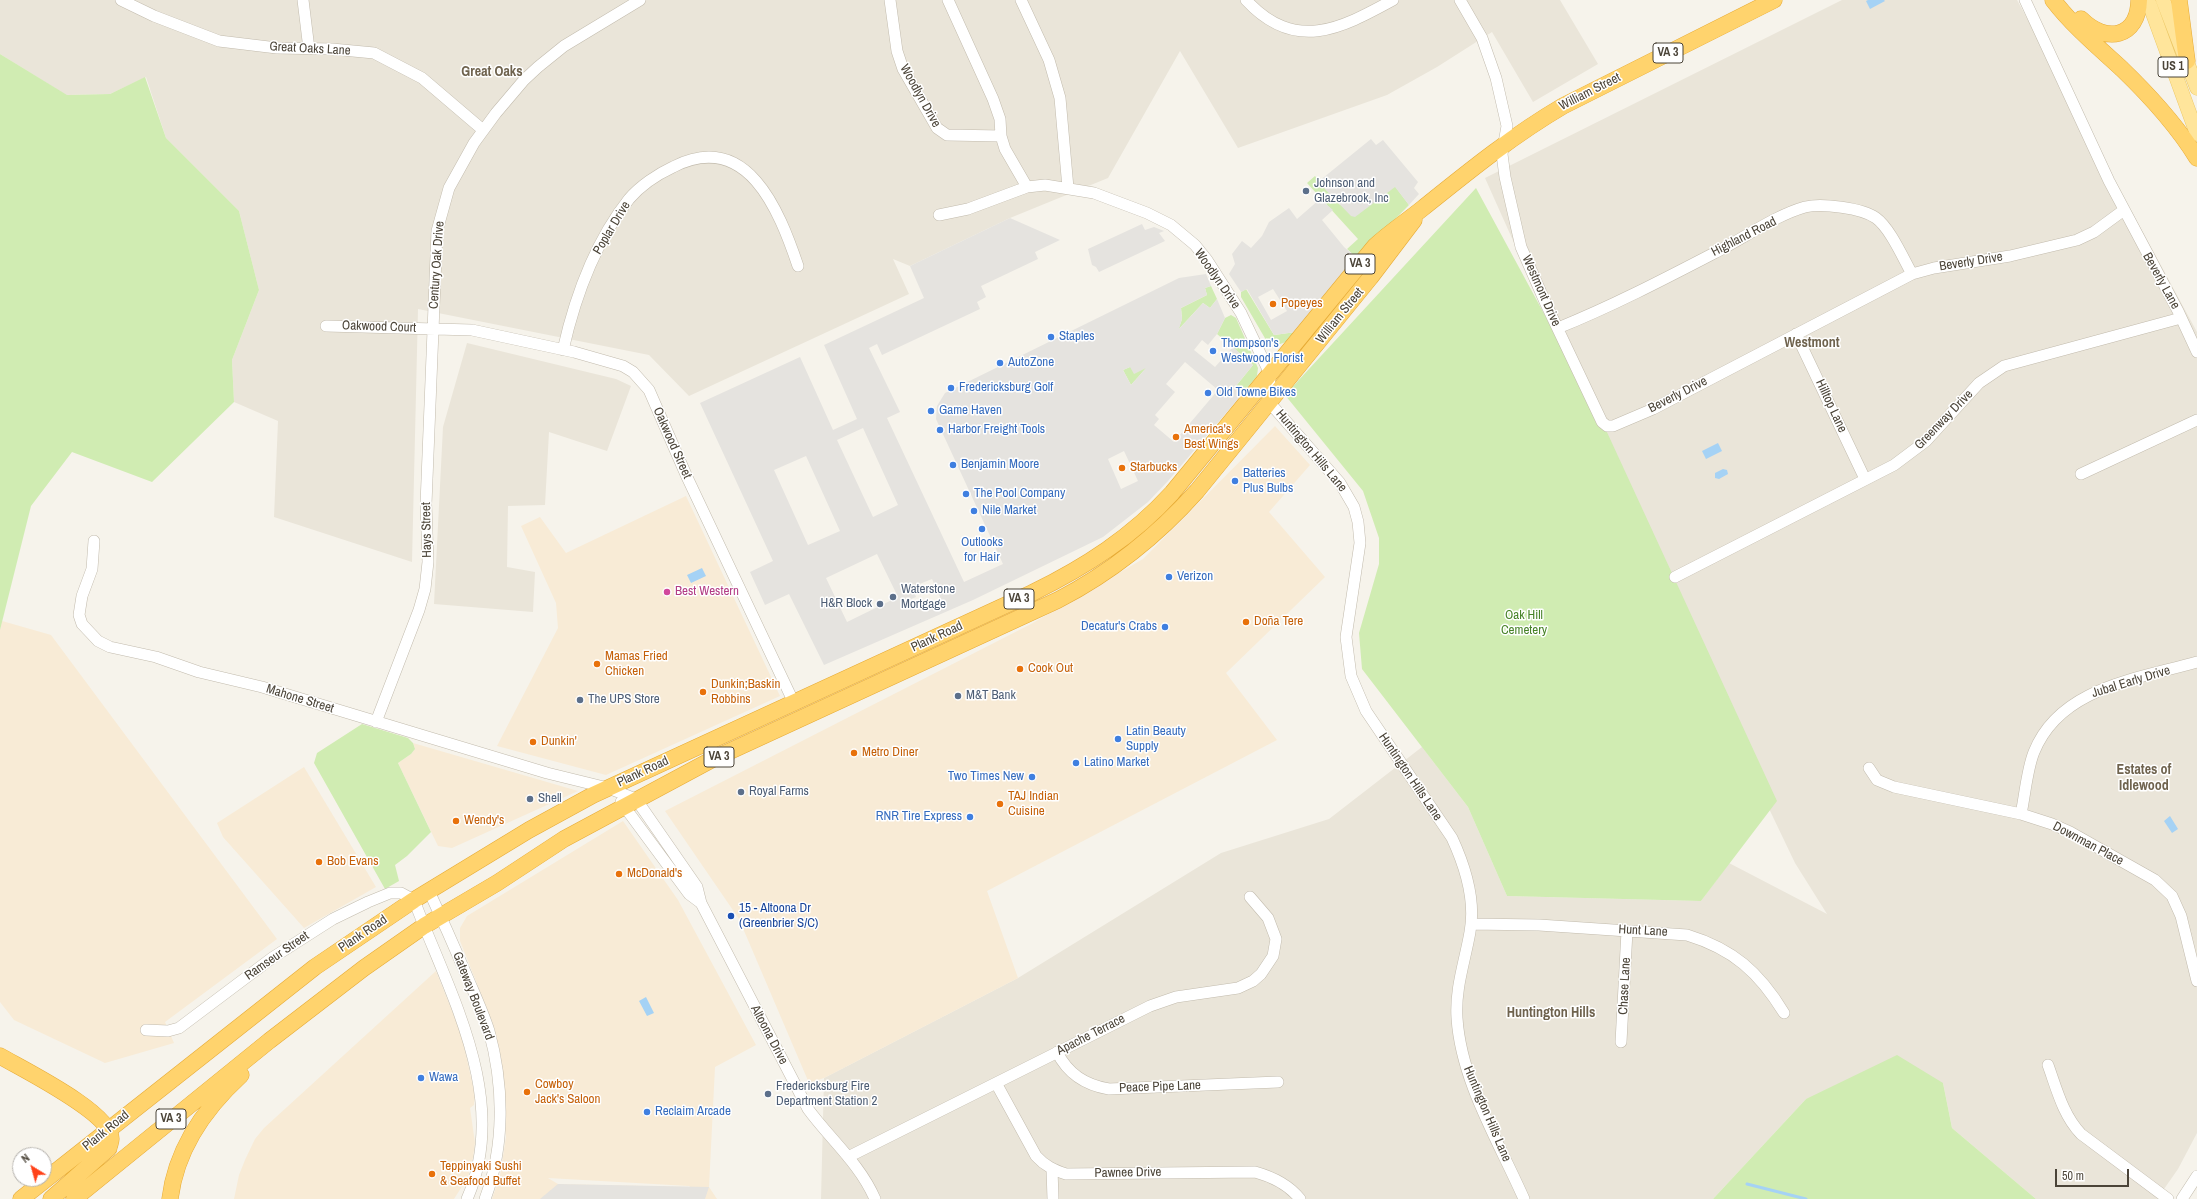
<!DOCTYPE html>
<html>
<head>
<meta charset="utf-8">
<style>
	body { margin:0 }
	#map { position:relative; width:2197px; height:1199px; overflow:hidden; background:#f6f3eb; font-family:"Archivo Narrow",sans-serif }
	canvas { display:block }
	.north { position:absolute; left:12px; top:1147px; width:40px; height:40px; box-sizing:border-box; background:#fff; border:1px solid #b7b4af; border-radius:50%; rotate:323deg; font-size:11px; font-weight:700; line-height:16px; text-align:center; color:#4b4438 }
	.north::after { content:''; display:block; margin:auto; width:14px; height:18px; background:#ff4219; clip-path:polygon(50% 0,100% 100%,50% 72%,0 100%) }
	.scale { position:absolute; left:2055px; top:1169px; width:74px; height:18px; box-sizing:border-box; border:2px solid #4b4438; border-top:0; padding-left:5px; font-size:12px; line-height:14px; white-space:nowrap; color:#4b4438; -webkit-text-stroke:3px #fff; paint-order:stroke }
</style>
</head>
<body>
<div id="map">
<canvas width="2197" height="1199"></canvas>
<div class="north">N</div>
<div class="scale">50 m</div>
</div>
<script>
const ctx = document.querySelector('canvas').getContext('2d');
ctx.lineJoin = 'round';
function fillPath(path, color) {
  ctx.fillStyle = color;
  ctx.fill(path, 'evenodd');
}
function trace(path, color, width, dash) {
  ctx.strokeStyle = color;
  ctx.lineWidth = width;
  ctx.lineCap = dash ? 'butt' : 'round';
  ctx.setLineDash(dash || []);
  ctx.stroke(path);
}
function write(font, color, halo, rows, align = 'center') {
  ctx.font = font + ' "Archivo Narrow",sans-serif';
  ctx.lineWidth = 3;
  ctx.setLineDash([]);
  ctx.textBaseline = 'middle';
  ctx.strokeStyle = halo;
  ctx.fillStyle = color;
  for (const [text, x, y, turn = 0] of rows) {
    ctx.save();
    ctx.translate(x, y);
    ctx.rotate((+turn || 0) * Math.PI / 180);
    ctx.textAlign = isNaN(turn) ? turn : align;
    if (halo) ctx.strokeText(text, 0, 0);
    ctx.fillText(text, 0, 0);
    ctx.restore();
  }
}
const residential = new Path2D(`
	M0,0H1560L1598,64L1533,102L1492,32L1437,67L1387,95L1238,148L1180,51L1108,178L1010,218L910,266L893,259L909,294L689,396L649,355L418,309L412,562L274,517L278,421L234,402L232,360L259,290L239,211L166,138L146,77L110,94L66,95L0,54Z
	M1842,0H2017L2197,332V1133L2178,1169L2157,1199H2036L1952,1128L1943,1083L1806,1099L1713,1199H821L824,1078L1018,978L1221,853L1329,819L1422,747L1468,807L1507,896L1701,901L1729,863L1827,914L1795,863L1739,746L1485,178Z
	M467,343L616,379L631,386L607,451L549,432L545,505L508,506L507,567L535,572L533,612L434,604L443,427Z`);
const commercial = new Path2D(`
	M1275,426L1310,465L1269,512L1325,577L1226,673L1277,740L987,891L1018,978L824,1078L809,1083L739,919L665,811L1031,624L1143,559Z
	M686,496L780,696L606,775L497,746L558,628L556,603L521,526L540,517L566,553Z
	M2,621L51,635L277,939L165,1022L174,1043L105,1063L14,1020L0,1002V630Z
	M413,743L578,791L452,848L438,846L398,763L411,754L415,749Z
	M304,767L376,887L304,928L223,837L217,823Z
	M623,821L678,900L756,1045L715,1067L709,1187L717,1199H492L500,1176L506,1137L500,1054L493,1024L460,941V928L467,916ZM548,1178L689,1186L690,1187L558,1184Z
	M436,971L461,1033L475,1095L474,1105L470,1108L475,1143L473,1158L468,1177L454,1199H234L239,1175L245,1160L255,1139L264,1128Z`);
const green = new Path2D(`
	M0,54L67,95L110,94L145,77L166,138L239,211L259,290L232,360L234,402L152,482L72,452L31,506L0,630Z
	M1315,176L1340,205L1395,186L1409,205L1357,258L1347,249L1358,239L1307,183Z
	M1476,188L1600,417L1777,801L1701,901L1507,896L1468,807L1362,669L1359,633L1379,564V538L1363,491L1285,395Z
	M1211,286L1217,299L1210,308L1203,303L1178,330L1182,319L1181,308L1207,295L1205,288Z
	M1246,289L1274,335L1296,332L1286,342L1277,345L1266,340L1241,297V292Z
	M1231,315L1236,318L1258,368L1257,376L1244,392L1236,386L1253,365L1217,334L1225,318Z
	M1130,367H1147L1131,385L1123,370Z
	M362,724L408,738L413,743L415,749L411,754L398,763L431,832L407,856L395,865L399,881L385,889L314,763L317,753Z
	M1897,1055L1943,1083L1952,1128L2036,1199H1713L1806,1099Z`);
const parking = new Path2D(`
	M1371,139L1376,145L1383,140L1418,182L1414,188L1419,194L1409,205L1395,187L1355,217L1351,216L1318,182Z
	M1320,199L1333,210L1322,220L1344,247L1357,258L1296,332L1274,335L1247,289L1241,292L1229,274L1235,264L1232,254L1242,241L1251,248L1262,236L1269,222L1289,208L1297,219ZM1273,289L1287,311L1271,320L1258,297Z
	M1010,218L1060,240L1035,252L1038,259L981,286L986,297L977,302L980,309L882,355L877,344L869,348L900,412L887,418L964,582L1003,564L936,419L937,406L945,393L1179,278L1206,274L1211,286L1205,288L1207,295L1181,308L1182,319L1179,329L1203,303L1210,308L1217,299L1225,318L1217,334L1208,345L1202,340L1194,350L1215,367L1233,347L1253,365L1236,386L1244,392L1168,481L1148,502L1103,537L973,600L824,665L789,594L765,605L750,572L773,561L700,403L800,357L833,430L857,419L824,345L924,298L910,266ZM1185,362L1218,390L1174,442L1154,425L1159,419L1155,415L1175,392L1166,384ZM1130,367L1134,374L1146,368L1131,385L1123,370ZM863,428L898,505L873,517L837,440ZM1124,451L1138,481L1121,489L1108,459ZM806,456L840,531L808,545L774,470ZM877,554L898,597L847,622L826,578ZM932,579L941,599L922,608L920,603L913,605L911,599L916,597L912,587Z
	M1142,224L1145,230L1154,227L1164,231L1159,233L1165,241L1099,272L1096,267L1092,265L1088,249Z
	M558,1184L709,1187L705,1199H540Z`);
const water = new Path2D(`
	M1868,0H1884L1885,1L1870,9L1866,1Z
	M1718,443L1722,451L1706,459L1702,451Z
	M1723,469L1727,470L1728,474L1719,479L1715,478V473Z
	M702,568L706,576L691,583L687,575Z
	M2170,816L2178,829L2172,833L2164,821Z
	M646,997L654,1013L647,1016L639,1001Z`);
const stream = new Path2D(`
	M1747,1184L1806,1199`);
const minor = new Path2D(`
	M121,0L154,16L219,41L277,48L332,49L374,53L422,78L483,130
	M303,0L309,49
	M890,0L897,51L903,69L937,128L947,135L1001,136
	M948,0L993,99L1000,119L1001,136L1005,149L1027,187
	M1021,0L1049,60L1060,98L1068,188
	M1246,0C1295,53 1340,29 1393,0
	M1460,0L1482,38L1496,78L1507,126L1502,154L1505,177L1521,247L1546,304L1602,422L1607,426H1613L1653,409L1912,274L1934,268L2010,256L2077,240L2094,232L2124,210
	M2025,0L2109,181L2178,311L2197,352
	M939,215L968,209L1027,187L1045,185L1094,193L1147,213L1171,225L1195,245L1207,260L1241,313L1270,374L1269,402L1340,483L1354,507L1358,522L1360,543L1346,637L1351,676L1366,711L1452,838C1465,866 1476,900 1470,932C1465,961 1455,988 1457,1018C1461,1081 1499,1142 1524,1199
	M326,326L472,330L574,352L623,366L633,372L649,390L687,477L794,703
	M1558,328C1615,305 1670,276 1724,248C1750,234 1777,215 1805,207C1822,203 1862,208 1876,218C1890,228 1903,258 1912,274
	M1796,334L1865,479
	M563,350C575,297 595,242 629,199C640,186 658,174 673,167C747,129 779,210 798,266
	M2081,474L2197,420
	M94,541L92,569L82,596L79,615L82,624L98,641L110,647L156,657L199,672L262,687L547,773L608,788L636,799L697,887L701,903L808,1109C830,1139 860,1164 875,1199
	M1675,577L1894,465L1926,441L1979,383L2004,366L2181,318
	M376,722L419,610L425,589L428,562L426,504L437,231L449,188L474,143L496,113L524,80L538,67L564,46L640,0
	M1869,768L1877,780L1894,787L2021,814L2052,824L2070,832L2155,880L2172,896L2181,916L2197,981
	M621,802L689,894L701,903
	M2021,814C2025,795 2027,769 2034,752C2060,687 2138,679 2197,662
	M429,891C442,919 454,946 466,974C474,993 483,1012 489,1031C504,1085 505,1146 485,1199
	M1471,924L1539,925L1687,935C1733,949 1759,972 1784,1013
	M146,1030L168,1031L179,1028L272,958L333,919L368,902L390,893H401L414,900C449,993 511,1099 467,1199
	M1621,1042L1627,931
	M1057,1052C1068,1074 1085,1085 1109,1089L1278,1082
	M2048,1065C2057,1090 2063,1115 2081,1134L2168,1199
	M996,1083L1036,1156C1045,1166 1054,1170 1066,1174L1255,1172C1273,1177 1289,1185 1300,1199
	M848,1157L1150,1006L1176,997L1238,988L1253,981L1261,974L1273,956L1276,939L1268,918L1250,897
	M1052,1169L1053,1199
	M2182,1199L2197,1176`);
const major = new Path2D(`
	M2148,0L2197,134
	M2163,0L2197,88`);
const highway = new Path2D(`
	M2053,0C2073,26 2098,47 2122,69C2150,96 2176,124 2197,158
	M2179,0L2187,61
	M2081,19C2106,44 2138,38 2139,0
	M0,1056C22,1069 112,1113 111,1139C111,1142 109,1146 109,1148L51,1199
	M21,1199L315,967L414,900L529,830L593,795L1032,593C1085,567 1132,537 1172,493L1375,246C1390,232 1407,221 1423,208C1469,171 1512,136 1563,106L1774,0
	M74,1199L269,1041L364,968L424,926L497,883L564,839L713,759L1058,600C1112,572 1156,537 1197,491L1370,278L1414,220
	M170,1199C176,1149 205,1108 241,1075`);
const markers = [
	[1306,191,4,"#5c6f8a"],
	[1273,304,4,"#e8710a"],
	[1051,337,4,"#3f7fe0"],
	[1213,351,4,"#3f7fe0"],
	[1000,363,4,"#3f7fe0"],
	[951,388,4,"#3f7fe0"],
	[1208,393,4,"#3f7fe0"],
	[931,411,4,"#3f7fe0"],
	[940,430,4,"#3f7fe0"],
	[1176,437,4,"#e8710a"],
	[953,465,4,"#3f7fe0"],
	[1122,468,4,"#e8710a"],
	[1235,481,4,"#3f7fe0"],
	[966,494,4,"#3f7fe0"],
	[974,511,4,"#3f7fe0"],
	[982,529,4,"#3f7fe0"],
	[1169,577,4,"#3f7fe0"],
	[667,592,4,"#d1479c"],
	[893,597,4,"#5c6f8a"],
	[880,604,4,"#5c6f8a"],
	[1246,622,4,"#e8710a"],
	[1165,627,4,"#3f7fe0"],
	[597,664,4,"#e8710a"],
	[1020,669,4,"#e8710a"],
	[703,692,4,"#e8710a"],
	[958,696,4,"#5c6f8a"],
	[580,700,4,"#5c6f8a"],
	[1118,739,4,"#3f7fe0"],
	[533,742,4,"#e8710a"],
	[854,753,4,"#e8710a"],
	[1076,763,4,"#3f7fe0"],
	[1032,777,4,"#3f7fe0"],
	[741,792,4,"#5c6f8a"],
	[530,799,4,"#5c6f8a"],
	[1000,804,4,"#e8710a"],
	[970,817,4,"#3f7fe0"],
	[456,821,4,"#e8710a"],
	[319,862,4,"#e8710a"],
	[619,874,4,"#e8710a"],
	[731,916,4,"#1a4fb4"],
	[421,1078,4,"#3f7fe0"],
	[527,1092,4,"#e8710a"],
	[768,1094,4,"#5c6f8a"],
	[647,1112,4,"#3f7fe0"],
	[432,1174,4,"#e8710a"]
];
const shields = [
	[1668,53,30],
	[2173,67,30],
	[1360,264,30],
	[1019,599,30],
	[719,757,30],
	[171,1119,30]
];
const shieldNames = [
	["VA 3",1668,53],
	["US 1",2173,67],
	["VA 3",1360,264],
	["VA 3",1019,599],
	["VA 3",719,757],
	["VA 3",171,1119]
];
const streetNames = [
	["Great Oaks Lane",310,49,3],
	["William Street",1590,92,-27],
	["Woodlyn Drive",920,96,61],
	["Poplar Drive",612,228,-59],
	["Highland Road",1744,237,-27],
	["Beverly Drive",1971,262,-9],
	["Century Oak Drive",437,265,-86],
	["Woodlyn Drive",1217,279,55],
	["Beverly Lane",2161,281,61],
	["Westmont Drive",1541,291,66],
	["William Street",1340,316,-51],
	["Oakwood Court",379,327,2],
	["Beverly Drive",1678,395,-27],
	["Hilltop Lane",1831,406,65],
	["Greenway Drive",1944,420,-46],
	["Oakwood Street",672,443,66],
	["Huntington Hills Lane",1311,451,50],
	["Hays Street",427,530,-91],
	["Plank Road",937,637,-25],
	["Jubal Early Drive",2131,682,-17],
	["Mahone Street",300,699,17],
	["Plank Road",643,772,-25],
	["Huntington Hills Lane",1410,777,56],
	["Downman Place",2088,844,28],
	["Hunt Lane",1643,931,3],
	["Plank Road",363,934,-34],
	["Ramseur Street",277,956,-35],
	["Chase Lane",1625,986,-87],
	["Gateway Boulevard",473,996,69],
	["Altoona Drive",769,1035,62],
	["Apache Terrace",1091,1035,-27],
	["Peace Pipe Lane",1160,1087,-2],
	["Huntington Hills Lane",1487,1114,67],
	["Plank Road",106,1131,-39],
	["Pawnee Drive",1128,1173,-1]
];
const serviceNames = [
	["Johnson and",1314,184],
	["Glazebrook, Inc",1314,199],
	["Waterstone",901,590],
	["Mortgage",901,605],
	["H&R Block",872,604,"right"],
	["M&T Bank",966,696],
	["The UPS Store",588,700],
	["Royal Farms",749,792],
	["Shell",538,799],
	["Fredericksburg Fire",776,1087],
	["Department Station 2",776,1102]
];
const foodNames = [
	["Popeyes",1281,304],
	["America's",1184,430],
	["Best Wings",1184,445],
	["Starbucks",1130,468],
	["Doña Tere",1254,622],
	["Mamas Fried",605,657],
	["Chicken",605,672],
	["Cook Out",1028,669],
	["Dunkin;Baskin",711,685],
	["Robbins",711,700],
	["Dunkin'",541,742],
	["Metro Diner",862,753],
	["TAJ Indian",1008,797],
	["Cuisine",1008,812],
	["Wendy's",464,821],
	["Bob Evans",327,862],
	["McDonald's",627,874],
	["Cowboy",535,1085],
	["Jack's Saloon",535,1100],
	["Teppinyaki Sushi",440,1167],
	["& Seafood Buffet",440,1182]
];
const shopNames = [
	["Staples",1059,337],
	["Thompson's",1221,344],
	["Westwood Florist",1221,359],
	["AutoZone",1008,363],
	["Fredericksburg Golf",959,388],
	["Old Towne Bikes",1216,393],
	["Game Haven",939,411],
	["Harbor Freight Tools",948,430],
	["Benjamin Moore",961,465],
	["Batteries",1243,474],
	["Plus Bulbs",1243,489],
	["The Pool Company",974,494],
	["Nile Market",982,511],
	["Outlooks",982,543,"center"],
	["for Hair",982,558,"center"],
	["Verizon",1177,577],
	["Decatur's Crabs",1157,627,"right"],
	["Latin Beauty",1126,732],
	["Supply",1126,747],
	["Latino Market",1084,763],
	["Two Times New",1024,777,"right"],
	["RNR Tire Express",962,817,"right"],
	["Wawa",429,1078],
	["Reclaim Arcade",655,1112]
];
const hotelNames = [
	["Best Western",675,592]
];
const parkNames = [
	["Oak Hill",1524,616],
	["Cemetery",1524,631]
];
const transitNames = [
	["15 - Altoona Dr",739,909],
	["(Greenbrier S/C)",739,924]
];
const neighbourhoodNames = [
	["Great Oaks",492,72],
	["Westmont",1812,343],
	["Estates of",2144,770],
	["Idlewood",2144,786],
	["Huntington Hills",1551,1013]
];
fillPath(residential, '#eae5d9');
fillPath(commercial, '#f8ebd6');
fillPath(green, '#d0ecb2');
fillPath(parking, '#e5e3df');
fillPath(water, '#a5d2f5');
trace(stream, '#a5d2f5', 3);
trace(minor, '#c2bbad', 12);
trace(major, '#ebc664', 15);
trace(highway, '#e6aa35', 17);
trace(minor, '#fff', 11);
trace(major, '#ffe59b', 14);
trace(highway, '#ffd36d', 16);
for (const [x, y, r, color] of markers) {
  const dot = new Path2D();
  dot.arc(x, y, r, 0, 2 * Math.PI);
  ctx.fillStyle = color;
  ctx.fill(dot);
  trace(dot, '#fff', 1.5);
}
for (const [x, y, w] of shields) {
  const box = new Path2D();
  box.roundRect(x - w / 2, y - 10, w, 20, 3);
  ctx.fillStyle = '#fff';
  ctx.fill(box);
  trace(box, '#4b4438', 1);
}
write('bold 12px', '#4b4438', null, shieldNames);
write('13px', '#4b4438', '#fff', streetNames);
write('13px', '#4e5e75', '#fff', serviceNames, 'left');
write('13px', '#c56008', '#fff', foodNames, 'left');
write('13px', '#366cbe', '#fff', shopNames, 'left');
write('13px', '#b23c85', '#fff', hotelNames, 'left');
write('13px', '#468227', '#fff', parkNames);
write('13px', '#164399', '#fff', transitNames, 'left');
write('bold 14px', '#6f634e', '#fff', neighbourhoodNames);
</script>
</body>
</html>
